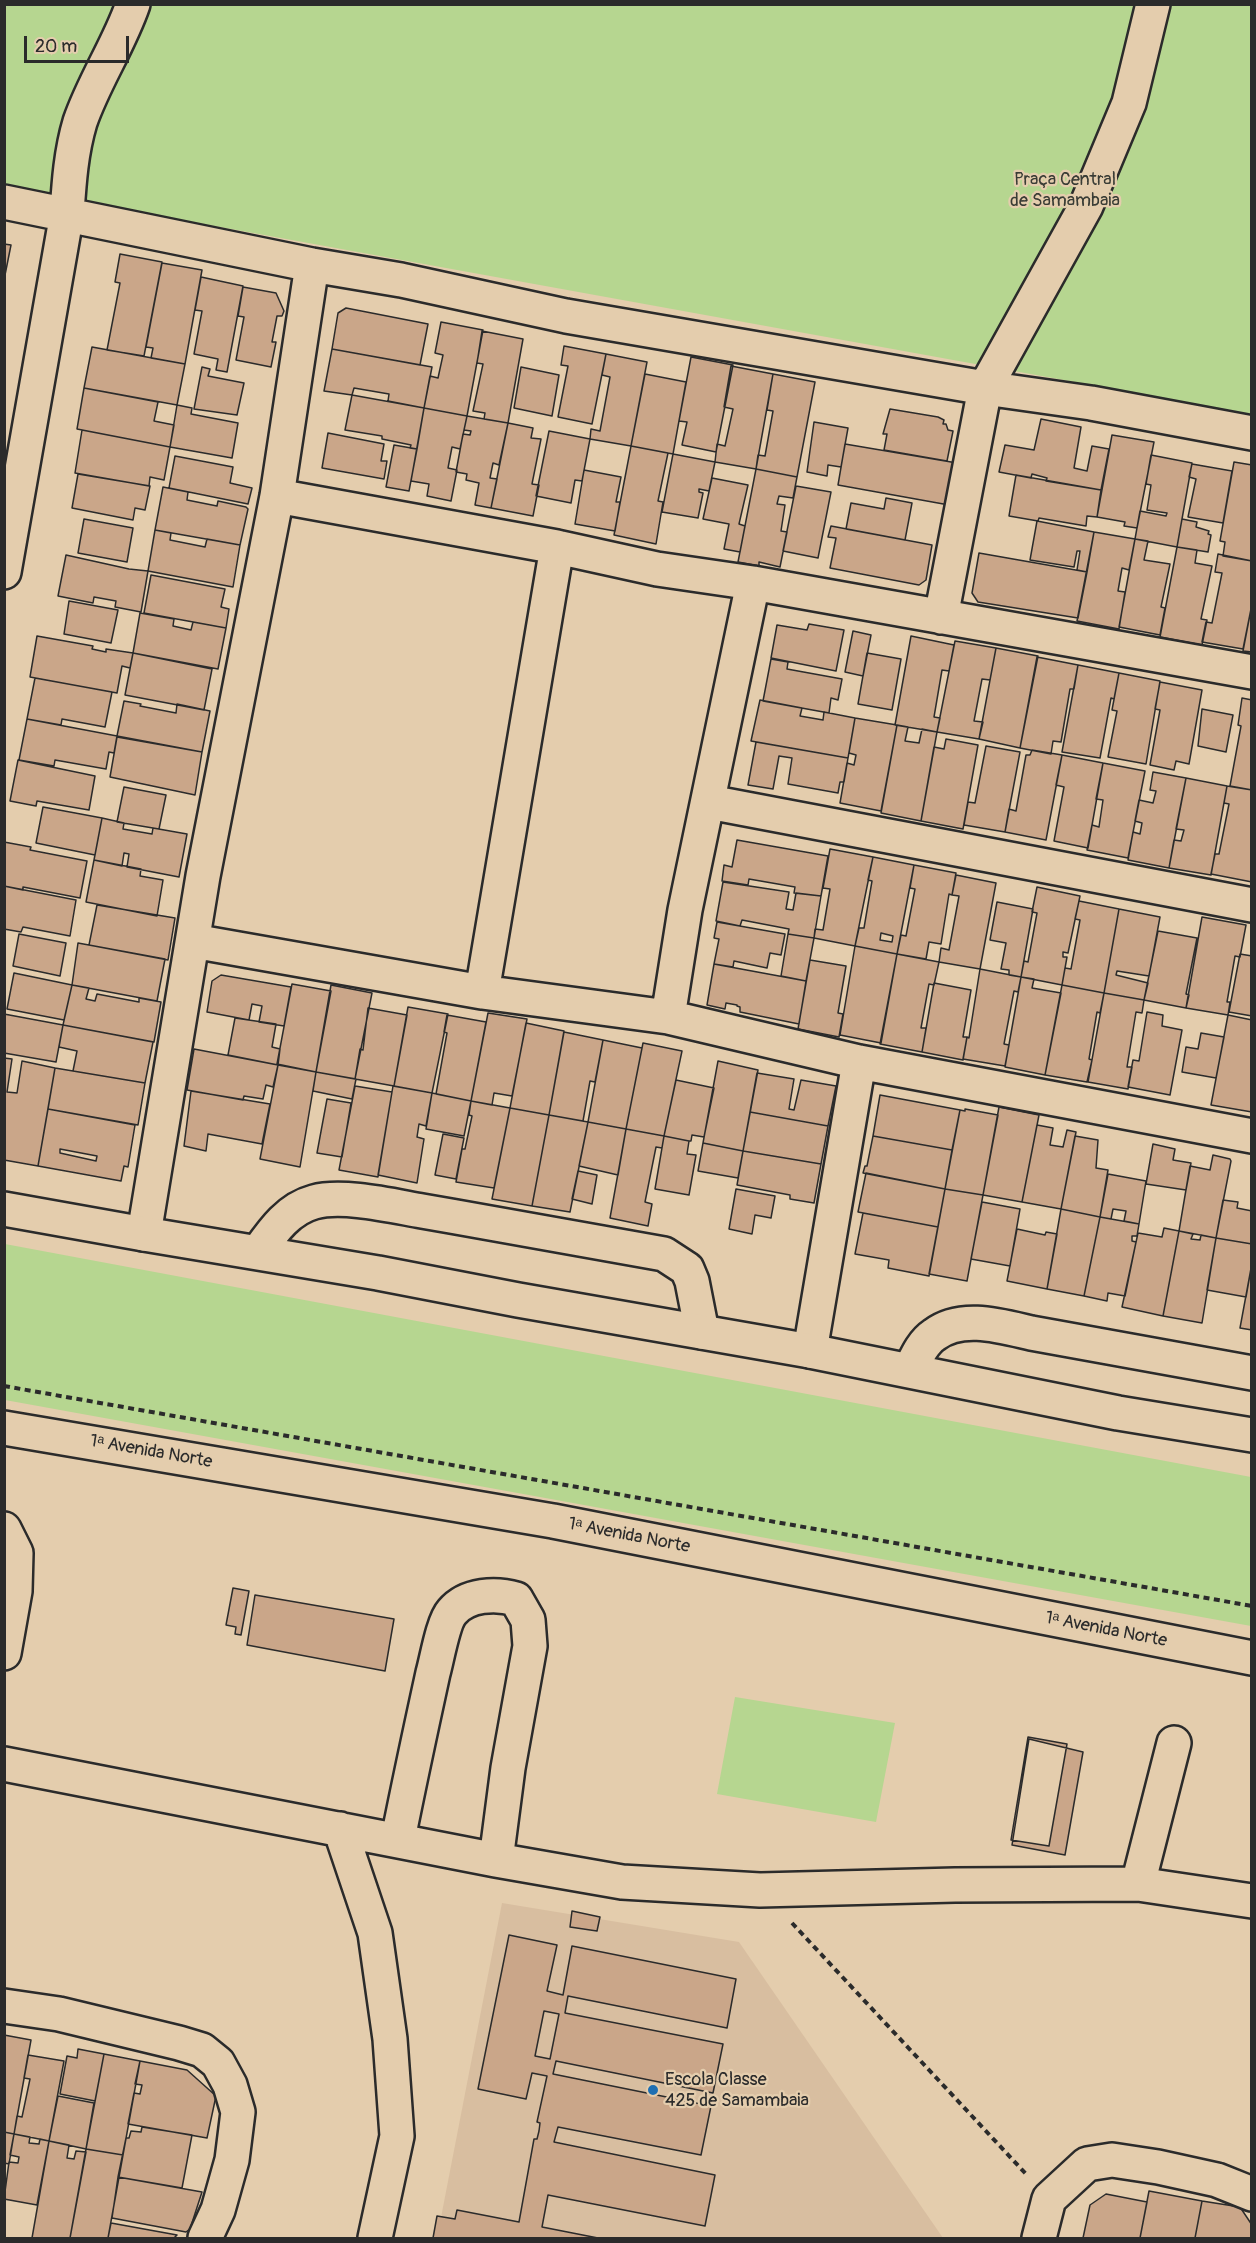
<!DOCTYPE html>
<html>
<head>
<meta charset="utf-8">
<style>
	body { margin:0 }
	#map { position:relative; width:1256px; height:2243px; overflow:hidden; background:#e4cdad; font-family:Pangolin,sans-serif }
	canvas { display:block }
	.frame { position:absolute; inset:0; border:6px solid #2b2b2b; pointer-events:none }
	.scale { position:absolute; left:24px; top:36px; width:105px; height:27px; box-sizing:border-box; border:3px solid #2b2b2b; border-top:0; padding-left:8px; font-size:18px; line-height:21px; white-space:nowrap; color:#2b2b2b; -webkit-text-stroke:4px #e4cdad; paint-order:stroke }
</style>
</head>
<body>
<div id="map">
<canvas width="1256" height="2243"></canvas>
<div class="frame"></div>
<div class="scale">20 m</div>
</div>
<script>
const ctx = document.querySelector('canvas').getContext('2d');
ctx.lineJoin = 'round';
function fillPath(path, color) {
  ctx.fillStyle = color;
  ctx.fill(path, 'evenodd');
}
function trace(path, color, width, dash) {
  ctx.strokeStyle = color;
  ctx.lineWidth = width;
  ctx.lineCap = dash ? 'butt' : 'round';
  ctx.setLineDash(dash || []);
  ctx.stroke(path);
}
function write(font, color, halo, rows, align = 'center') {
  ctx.font = font + ' Pangolin,sans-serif';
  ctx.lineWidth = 4.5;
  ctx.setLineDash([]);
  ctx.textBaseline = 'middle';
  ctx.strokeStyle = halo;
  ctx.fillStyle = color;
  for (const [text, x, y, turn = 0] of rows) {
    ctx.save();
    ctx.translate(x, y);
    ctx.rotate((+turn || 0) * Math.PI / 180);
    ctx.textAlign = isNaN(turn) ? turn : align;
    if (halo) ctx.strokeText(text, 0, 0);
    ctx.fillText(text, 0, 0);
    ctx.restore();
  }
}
const built = new Path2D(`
	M502,1903L739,1942L943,2238H437Z`);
const green = new Path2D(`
	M4,5H1251V414L5,188Z
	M5,1244L1251,1477V1626L5,1400Z
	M735,1697L895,1723L876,1822L717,1794Z`);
const building = new Path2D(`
	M4,244L11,245L4,280Z
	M120,254L162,262L144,356L107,350L120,283L115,282Z
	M162,263L202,270L185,364L151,358L153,348L146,347Z
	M201,277L243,286L227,372L216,370L218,359L194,354L202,311L195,310Z
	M243,287L276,293L284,311L282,316H277L272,342H276L271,367L236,360L244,317L238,316Z
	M346,308L428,324L420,365L332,349L338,313Z
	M441,322L483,330L467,416L424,408L430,376L438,378L443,355L435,353Z
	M482,331L523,339L508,423L484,419L485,413L473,411L483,364L477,363Z
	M564,346L606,354L592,424L558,417L568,366L561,365Z
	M92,347L185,364L177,405L84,388Z
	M332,349L432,367L424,408L388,401L389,394L354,388L352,395L324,391Z
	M606,354L647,362L631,446L590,439L591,429L600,431L610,377L602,375Z
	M691,357L733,365L716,452L682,445L687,422L679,421Z
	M731,366L773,374L756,469L715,462L717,444L725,446L733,409L724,407Z
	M202,367L210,369L208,376L244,383L237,415L194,409Z
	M521,367L559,375L552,416L514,408Z
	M645,374L686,382L673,454L631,446Z
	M773,374L815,382L797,477L756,469L758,455L765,456L773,411L767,410Z
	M84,388L158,402L154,421L174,425L170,447L77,429Z
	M352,395L424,408L417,449L410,448L411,445L382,439V436L345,430Z
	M177,405L192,408L191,414L238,423L232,458L170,447Z
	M424,408L467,416L460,449L452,447L448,468L457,470L451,501L427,496L429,484L411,481Z
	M890,409L938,417L944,420L943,424H946L948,430L953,431L947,461L884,450L887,434H883Z
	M467,416L508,423L499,465L493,463L490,478L497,479L491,508L475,505L479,483L466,480L467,474L456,472L463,434L470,435L471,431L464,430Z
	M1041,419L1081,427L1074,468L1087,471L1092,446L1109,449L1101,490L1046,481L1047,478L1032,474L1031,478L999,472L1005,445L1034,450Z
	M814,422L848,428L841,467L828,465L827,476L807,472Z
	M508,423L533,428L531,438L541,439L532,484L539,485L533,516L491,508Z
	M82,430L170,447L164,480L150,477L149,486L75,473Z
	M549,431L590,439L582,481L575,480L571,503L536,496Z
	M328,433L384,444L381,461H387L384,479L322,468Z
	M1112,435L1154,442L1137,528L1124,526L1125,522L1097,517Z
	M845,444L957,463L949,505L838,485Z
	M394,445L417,449L409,491L386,487Z
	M631,446L668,453L658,501L663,502L656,544L614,535Z
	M673,454L715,462L709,491L699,489V492L703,493L698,518L662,512Z
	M1151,455L1192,463L1177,547L1135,539L1140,511L1166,516L1167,513L1147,510L1151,485L1146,484Z
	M175,456L233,467L230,483L252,488L248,504L169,488Z
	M1234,462L1252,465V561L1223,556L1225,542L1220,541Z
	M1192,464L1232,471L1223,523L1188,517L1196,479L1189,477Z
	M756,469L797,477L793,498L779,496L777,504L785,505L781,531L787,532L780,567L759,562V566L738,562Z
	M584,470L621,477L616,502H620L615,531L575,524Z
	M78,474L150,486L145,510L135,508L133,520L72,508Z
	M1016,475L1101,490L1097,517L1087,516L1086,526L1039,518L1038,521L1009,516Z
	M712,478L748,485L739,524L745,526L740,552L724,549L729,524L703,519Z
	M796,486L831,492L818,558L783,551Z
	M163,487L188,492L187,500L217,506L218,501L246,507L248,509L240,545L155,530Z
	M886,498L912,503L905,540L846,529L851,503L884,509Z
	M84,519L133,528L127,562L78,553Z
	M1182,519L1197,522L1196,527L1209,531L1208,534L1211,535L1208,552L1177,547Z
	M1037,521L1094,532L1087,572L1077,570L1080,551H1077L1074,567L1030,560Z
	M831,526L932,545L926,580L919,585L830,568L836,538L828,537Z
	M155,530L171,533L170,540L205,547L207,539L240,545L233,587L148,571Z
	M1094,532L1135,539L1129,570L1122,568L1118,591L1125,592L1119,629L1077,621Z
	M1135,539L1148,541L1144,560L1170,564L1161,607L1165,608L1160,635L1119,627Z
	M1177,547L1197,550L1195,563L1212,566L1201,619L1207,620L1202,645L1160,637Z
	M979,553L1087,572L1078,618L978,602L972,593Z
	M1218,554L1252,561V604L1243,649L1202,642L1206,622L1212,623L1222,573L1215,572Z
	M66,555L129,569L148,571L141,612L115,607L116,601L94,597L93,603L58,596Z
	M151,575L225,589L221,607L229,609L226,628L144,613Z
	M69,601L118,610L111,643L64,634Z
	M1252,604V652L1243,651Z
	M140,613L174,619L173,626L191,630L193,622L226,628L218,669L133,653Z
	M809,624L844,630L836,671L771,658L777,625L807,630Z
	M853,631L871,635L863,676L845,672Z
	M37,636L93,646L92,649L106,652V649L133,653L130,668L122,666L117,693L30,677Z
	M911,636L954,645L949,671L942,670L934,717L940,718L937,732L895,725Z
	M955,641L996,648L990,680L982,679L974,721L983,722L979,739L937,732Z
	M996,648L1038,656L1020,748L979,739Z
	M133,653L212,669L204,710L125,695Z
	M867,653L901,659L892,710L858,704Z
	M1037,657L1078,665L1074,689H1070L1061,742L1053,741L1051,754L1020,748Z
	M771,659L788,662L787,669L842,679L838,700L831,698L829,713L763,701Z
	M1078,665L1119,673L1114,699L1111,698L1100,758L1062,752Z
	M1119,673L1160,681L1146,764L1108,757L1117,711L1112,710Z
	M35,678L112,692L105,727L62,719L61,725L27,719Z
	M1160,682L1202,690L1189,764L1176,761L1174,770L1150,765L1160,710L1155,709Z
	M1242,698L1252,700V790L1230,786L1241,726L1238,725Z
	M760,700L802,708L800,716L823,720L824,712L855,718L848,758L751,741Z
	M124,701L141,704L140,706L176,713L177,704L210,711L202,752L117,736Z
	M1202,709L1233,715L1226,752L1198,746Z
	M855,718L897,725L881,811L840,803L847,763L854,765L856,755L849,753Z
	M27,719L117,736L114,753L109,752L106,769L55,760L54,766L19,760Z
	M897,725L908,727L905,741L919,743L922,729L937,732L921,821L881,813Z
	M117,737L202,752L195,795L110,777Z
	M946,739L978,745L963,829L921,821L934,747L944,749Z
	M756,742L848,758L844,782H840L838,793L788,784L792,758L779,756L773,789L748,785Z
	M986,746L1020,752L1005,832L964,825L968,802L975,803Z
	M1032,750L1062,755L1046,840L1005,832L1009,809L1016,811L1026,755H1030Z
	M1062,755L1103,763L1088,848L1054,841L1064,787L1056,785Z
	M18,760L95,776L89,810L37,801L36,806L10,801Z
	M1103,763L1145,771L1128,858L1087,850L1092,825L1099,827L1103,800L1096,799Z
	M1153,772L1186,778L1169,868L1128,860L1133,832L1140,834L1142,823L1135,821L1139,800L1153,803L1156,791L1150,790Z
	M1186,778L1227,786L1211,875L1169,868L1174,840L1181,841L1184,830L1176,829Z
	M1227,786L1252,790V882L1211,874L1215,854H1219L1229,804L1224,803Z
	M124,787L166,795L159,829L117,822Z
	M43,807L102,818L95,855L36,843Z
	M102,818L124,823L123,829L152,834L153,828L187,834L179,877L127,867L129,854L124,853L122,866L94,860Z
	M737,840L828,856L821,896L794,893L795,887L749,879L748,885L722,881L724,865L732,867Z
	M4,842L31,847L30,850L87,861L80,898L23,887V890L4,886Z
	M830,849L873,857L855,946L814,938L815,929L823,930L830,889L823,888Z
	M873,857L914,865L897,954L855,946L859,928H864L872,881L868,880ZM881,933L893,936L892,942L880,940Z
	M94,860L141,869L140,876L163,880L157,916L86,902Z
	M914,865L956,873L952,895L949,894L941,944L929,942L926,959L897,954L901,935L906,936L915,889L910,888Z
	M956,875L996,883L980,969L939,962L941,948L949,950L959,896L952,895Z
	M723,882L789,892L786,909L793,910L796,893L821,896L814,938L788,934L789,929L742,920L740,926L716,921Z
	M4,886L76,900L70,936L23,927L21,932L4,929Z
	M1037,887L1080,896L1068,953L1063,952V957H1067L1062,985L1021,977L1024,961L1028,962L1037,913L1032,912Z
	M1079,901L1119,909L1104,993L1062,985L1065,968L1071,969L1080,920L1075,919Z
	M997,902L1033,909L1021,977L1009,975V970L1001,969L1006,943L990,940Z
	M97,905L175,918L168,960L89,945Z
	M1119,909L1160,917L1149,976L1117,971L1116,975L1148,983L1144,1000L1104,993Z
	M1202,917L1246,925L1240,957L1235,956L1227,1002H1230L1228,1015L1186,1008Z
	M717,922L785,934L781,955L770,953L767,968L734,961L733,967L714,964L719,939L714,938Z
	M1158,931L1197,938L1186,994L1189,995L1186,1008L1144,1000Z
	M19,934L66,943L60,976L13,966Z
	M788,934L814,938L806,981L781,976Z
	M78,943L165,959L157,1001L72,985Z
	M855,946L897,954L881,1043L840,1035Z
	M897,954L939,962L934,985L929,984L921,1028H926L922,1052L880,1044Z
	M1240,954L1252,956V1016L1229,1012Z
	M810,960L846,966L838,1013L843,1014L839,1037L798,1029Z
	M714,964L806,981L799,1024L740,1012V1007L737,1006V1005L726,1003L725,1009L707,1005Z
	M980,969L1021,977L1018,992L1014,991L1004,1044L1009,1045L1005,1066L963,1059L967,1037L969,1038Z
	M14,973L72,985L64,1020L7,1009Z
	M221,975L291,987L284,1026L259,1022L262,1006L252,1004L249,1020L207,1012L212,981Z
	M1021,977L1034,979L1032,988L1061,993L1045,1075L1005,1067Z
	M934,983L971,990L963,1037H967L963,1060L922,1052Z
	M292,984L331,991L316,1072L277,1064Z
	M72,985L89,988L86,999L95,1001L97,994L139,1002V998L161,1002L154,1042L63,1025Z
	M331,985L372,993L355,1079L316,1072Z
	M1062,985L1104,993L1100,1013L1097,1012L1089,1059L1092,1060L1087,1082L1045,1075Z
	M1104,993L1144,1000L1142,1013L1136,1012L1127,1067H1132L1128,1089L1088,1082Z
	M408,1007L448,1014L432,1093L394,1086Z
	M368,1008L407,1015L394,1086L355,1079L360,1049L363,1050Z
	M1147,1012L1163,1015L1162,1026L1182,1030L1170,1095L1128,1087L1133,1060L1139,1061Z
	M488,1013L527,1019L512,1096L494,1093L492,1105L471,1101Z
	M4,1014L63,1025L56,1062L4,1053Z
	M447,1015L486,1022L471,1101L436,1094L447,1033L444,1032Z
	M1228,1015L1252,1020V1112L1211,1105Z
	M235,1018L276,1024L272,1047L280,1049L278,1065L228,1055Z
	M526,1023L564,1031L549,1115L510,1108Z
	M63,1025L153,1042L145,1083L73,1071L77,1051L59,1047Z
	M564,1032L603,1040L595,1082L590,1081L583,1121L549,1115Z
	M1201,1033L1224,1037L1216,1078L1182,1072L1186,1047L1198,1049Z
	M603,1040L642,1048L626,1129L588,1122Z
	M643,1043L682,1051L664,1136L626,1129Z
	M194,1049L278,1065L273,1087L266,1085L263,1099L244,1096L243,1100L187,1090Z
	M4,1058L12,1059L7,1092L17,1093L22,1061L55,1068L38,1166L4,1160Z
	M718,1061L758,1070L743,1151L703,1143Z
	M278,1065L316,1072L300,1167L260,1159Z
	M55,1068L145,1083L138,1125L48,1109Z
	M316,1072L356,1079L352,1099L313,1091Z
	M757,1073L794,1079L789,1109L794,1110L801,1080L836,1086L828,1126L750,1112Z
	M676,1080L714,1088L704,1137L692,1135L691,1141H689L664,1136Z
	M355,1086L392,1092L378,1177L339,1170Z
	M393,1086L432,1093L426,1126L419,1124L417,1137L424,1139L417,1183L378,1175Z
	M191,1091L270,1104L262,1144L208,1134L206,1151L184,1146Z
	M432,1093L471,1101L464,1136L426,1129Z
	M880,1095L960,1110L952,1150L873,1136Z
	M327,1099L351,1103L342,1157L317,1153Z
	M471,1101L510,1108L494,1188L456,1182L462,1149H465L472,1116L469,1115Z
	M999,1107L1039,1115L1022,1202L983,1195Z
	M510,1108L549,1115L532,1206L492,1199Z
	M48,1109L135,1125L128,1167L124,1166L121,1181L38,1166ZM60,1149L97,1156L96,1161L60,1153Z
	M965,1109L998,1115L983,1195L945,1189L960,1110L965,1111Z
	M750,1112L828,1126L821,1164L743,1151Z
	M549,1115L588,1122L570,1212L532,1206Z
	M588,1122L626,1129L618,1175L579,1166Z
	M1037,1125L1053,1128L1050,1145L1063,1147L1067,1130L1076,1132L1061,1209L1022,1202Z
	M626,1129L664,1136L662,1148L656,1147L645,1202L652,1204L648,1226L610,1218Z
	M443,1134L464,1138L456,1179L435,1175Z
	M664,1136L689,1141L687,1154L696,1155L689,1195L655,1189Z
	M873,1136L952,1150L945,1189L863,1173L865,1166H867Z
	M1075,1136L1098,1140L1096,1168L1108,1170L1100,1217L1061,1209Z
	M703,1143L743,1151L738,1178L698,1171Z
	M1153,1144L1175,1149L1173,1160L1191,1163L1186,1190L1146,1184Z
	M743,1151L821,1164L814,1203L790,1199V1195L737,1185Z
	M1213,1155L1230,1159L1231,1161L1216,1238L1179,1231L1190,1166L1210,1170Z
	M578,1171L597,1175L592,1204L572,1199Z
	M866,1173L945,1189L938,1227L858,1212Z
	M1108,1174L1146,1181L1139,1224L1124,1221L1126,1211L1113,1209L1111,1219L1100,1217Z
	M736,1189L775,1196L771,1218L755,1215L752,1234L729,1229Z
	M945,1189L983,1195L967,1281L929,1274Z
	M1223,1200L1238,1202L1237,1208L1252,1211V1244L1216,1238Z
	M982,1202L1020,1209L1010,1266L971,1259Z
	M1061,1209L1100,1217L1084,1296L1047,1289Z
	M863,1213L938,1227L929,1276L888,1268L889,1260L855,1254Z
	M1100,1217L1139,1224L1137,1236H1132V1241L1136,1242L1125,1296L1108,1293L1107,1301L1084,1296Z
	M1164,1228L1179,1231L1163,1316L1122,1307L1138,1233L1162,1237Z
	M1017,1229L1045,1235L1046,1232L1057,1234L1047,1289L1007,1281Z
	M1179,1231L1193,1234L1191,1239L1200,1240L1201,1235L1216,1238L1202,1323L1163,1316Z
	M1216,1238L1252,1244V1263L1246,1297L1207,1290Z
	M1252,1263V1330L1240,1328Z
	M233,1588L249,1591L241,1635L235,1634L236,1627L226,1625Z
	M255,1595L394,1619L385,1671L247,1645Z
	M1028,1737L1067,1744L1049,1846L1011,1840Z
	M1029,1739L1083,1752L1065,1855L1012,1845Z
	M572,1911L600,1917L597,1931L570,1927Z
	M509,1935L557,1945L547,1991L563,1995L572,1946L736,1979L727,2028L568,1996L565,2013L723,2044L713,2093L556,2061L553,2074L711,2106L701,2155L558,2127L554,2142L715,2175L705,2226L548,2195L542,2227L598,2238H433L437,2216L455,2219L457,2210L519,2222L534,2139H537L539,2131L540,2123L537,2122L547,2076L532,2073L526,2099L478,2089ZM544,2011L559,2014L550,2059L535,2056Z
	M4,2035L31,2040L14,2134L4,2132Z
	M78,2049L104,2054L95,2101L60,2094L67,2056L77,2058Z
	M104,2054L140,2061L123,2155L86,2149Z
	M28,2055L64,2061L49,2141L14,2134L17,2116L22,2117L30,2079L24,2078Z
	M140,2061L187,2070L216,2096L207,2138L128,2124L134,2093L140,2094L142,2085L135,2084Z
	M58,2096L94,2103L86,2149L49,2141Z
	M142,2127L192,2135L182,2188L118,2177L126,2138H129L131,2131L141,2132Z
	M4,2132L14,2134L9,2164L4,2163Z
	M14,2134L30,2137L29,2143L39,2144L40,2139L49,2141L37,2205L4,2199L9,2162L18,2163L19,2157L10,2155Z
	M49,2141L69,2145L67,2158L74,2159L76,2151L86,2152L70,2238H32Z
	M86,2149L123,2155L108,2238H70Z
	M118,2177L202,2192L190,2229L186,2232L112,2218Z
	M1149,2191L1202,2201L1195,2238H1140Z
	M1106,2194L1147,2202L1140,2238H1083L1090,2205Z
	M1202,2201L1240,2207L1252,2225V2238H1195Z
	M111,2223L177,2235L174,2238H108Z`);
const path = new Path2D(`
	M4,1386L1252,1606
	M792,1923L1026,2174`);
const minor = new Path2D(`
	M4,202L312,265L401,280L566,316L985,388L1091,403L1252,433
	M277,496L557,547L657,569L753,583L1252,672
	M4,572L67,213C69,183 71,152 80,122C94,81 119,45 133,4
	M941,617L985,388L1086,206L1129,103L1153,4
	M709,802L1252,905
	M193,941L482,992L668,1017L859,1062L1252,1136
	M482,992L557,547
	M668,1017L685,910L753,583
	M144,1234L203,876L277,496L312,265
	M258,1252C273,1231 288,1209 314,1202C343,1194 393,1206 422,1211C503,1225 584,1240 664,1254L687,1269L692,1281L702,1332
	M810,1351L859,1062
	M910,1370C916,1358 922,1343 934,1335C961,1314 1001,1326 1031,1333L1252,1373
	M4,1529L16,1553L15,1591L4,1653
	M4,1764L496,1860L622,1882L760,1890L955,1885L1138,1884L1252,1901
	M340,1829L375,1933L390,2039L397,2136L375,2238
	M398,1839C409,1784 421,1728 433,1673C437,1659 443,1622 452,1612C467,1594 496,1593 516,1599L528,1620L530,1646L508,1768L496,1860
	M1138,1884L1174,1743
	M4,2006L59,2014L179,2043L202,2050L218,2063L230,2085L238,2112L232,2160L218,2210L205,2238
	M1039,2238L1049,2199L1087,2164L1112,2160L1158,2167L1217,2180L1252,2194`);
const major = new Path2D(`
	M4,1209L144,1234L378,1273L518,1300L810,1351L1118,1413L1252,1435
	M4,1428L553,1521L1252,1658`);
const markers = [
	[653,2090,6,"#1f6fb2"]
];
const parkNames = [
	["Praça Central",1065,180],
	["de Samambaia",1065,201]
];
const streetNames = [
	["1ᵃ Avenida Norte",151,1452,10],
	["1ᵃ Avenida Norte",629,1536,11],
	["1ᵃ Avenida Norte",1106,1630,11]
];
const poiNames = [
	["Escola Classe",665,2080],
	["425 de Samambaia",665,2101]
];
fillPath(built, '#d8bea0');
fillPath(green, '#b6d690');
fillPath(building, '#caa689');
trace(building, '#2b2b2b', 1.5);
trace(minor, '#2b2b2b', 38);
trace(major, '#2b2b2b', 38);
trace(path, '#2b2b2b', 4, [6, 4.5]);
trace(minor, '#e4cdad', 33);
trace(major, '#e4cdad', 33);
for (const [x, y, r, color] of markers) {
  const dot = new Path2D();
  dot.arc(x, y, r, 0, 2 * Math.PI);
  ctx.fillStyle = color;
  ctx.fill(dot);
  trace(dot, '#e4cdad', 2);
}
write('18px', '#393c35', '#e4cdad', parkNames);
write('18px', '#2b2b2b', '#e4cdad', streetNames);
write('18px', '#2b2b2b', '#e4cdad', poiNames, 'left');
</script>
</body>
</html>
